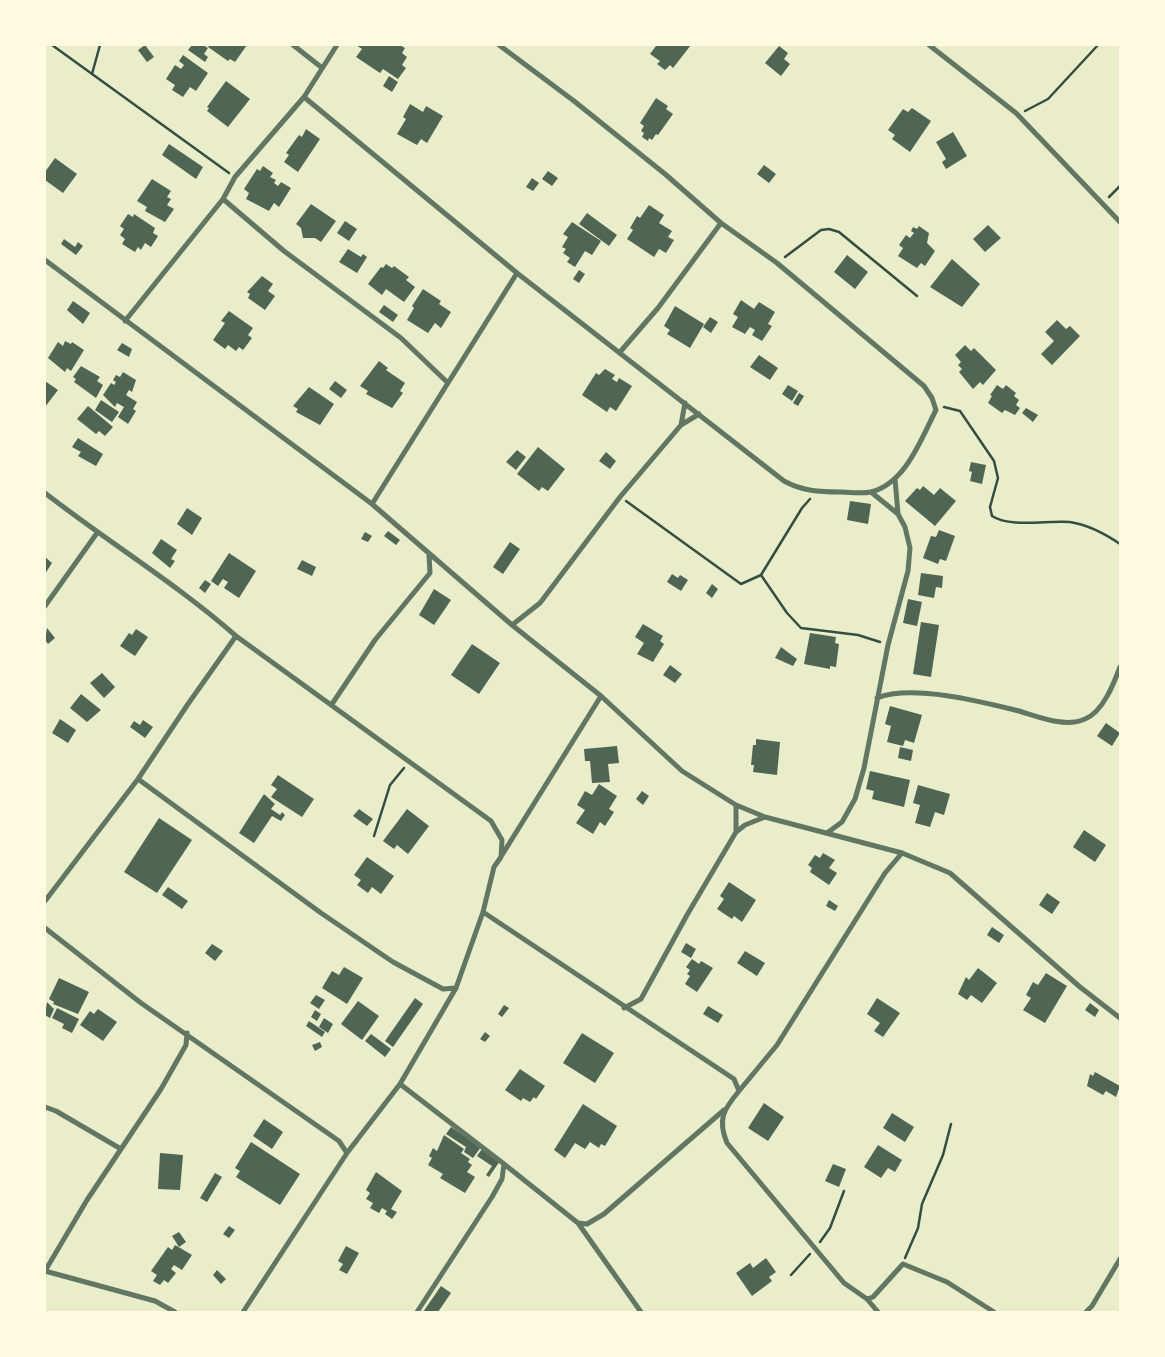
<!DOCTYPE html>
<html>
<head>
<meta charset="utf-8">
<style>
	body { margin:0 }
	#map { position:relative; width:1165px; height:1357px; overflow:hidden; background:#e9edc9; font-family:"Exo 2",sans-serif }
	canvas { display:block }
	.frame { position:absolute; inset:0; border:46px solid #fefae0; pointer-events:none }
</style>
</head>
<body>
<div id="map">
<canvas width="1165" height="1357"></canvas>
<div class="frame"></div>
</div>
<script>
const ctx = document.querySelector('canvas').getContext('2d');
ctx.lineJoin = 'round';
function fillPath(path, color) {
  ctx.fillStyle = color;
  ctx.fill(path, 'evenodd');
}
function trace(path, color, width, dash) {
  ctx.strokeStyle = color;
  ctx.lineWidth = width;
  ctx.lineCap = dash ? 'butt' : 'round';
  ctx.setLineDash(dash || []);
  ctx.stroke(path);
}
const building = new Path2D(`
	M145,45L154,57L147,62L138,50Z
	M192,45H203L208,48L204,54L208,57L205,62L188,50Z
	M209,45H247L235,62L230,59L228,61L208,47Z
	M356,45H400L405,48L402,53L407,57L402,65L406,68L398,79L383,69L380,73L356,57L362,49Z
	M655,45H691L673,68L670,65L665,70L657,64L660,61L650,54L656,46Z
	M779,46L788,53L784,59L790,64L781,76L765,63Z
	M183,55L208,73L196,91L190,87L183,97L172,90L175,85L166,79L175,65L181,69L184,65L179,61Z
	M389,76L398,82L392,92L383,86Z
	M226,81L250,99L228,127L207,111L209,108L207,107Z
	M656,98L668,106L666,109L673,114L658,135L656,134L652,140L649,138L648,141L642,137L644,133L641,131L644,126L640,123Z
	M410,104L423,112L426,106L443,116L427,143L421,139L417,145L397,134L406,119L403,117Z
	M912,108L931,121L910,152L892,139L895,135L888,130L903,109L908,112Z
	M306,129L320,139L298,172L284,162L289,155L286,153L299,135L302,137Z
	M953,132L967,156L946,169L942,162L946,159L936,142Z
	M169,144L203,167L196,179L162,155Z
	M55,158L77,174L63,193L45,180V172Z
	M764,165L776,174L769,183L757,174Z
	M263,166L273,173L270,177L276,180L274,183L278,186L281,182L291,188L279,207L274,203L269,211L246,199L249,193L244,189L257,169L260,171Z
	M548,171L558,178L552,186L542,179Z
	M532,178L539,183L533,191L526,187Z
	M152,179L171,191L167,197L171,199L167,205L174,209L165,222L145,211L147,207L137,201Z
	M311,204L336,221L321,242L315,238H303L301,228L296,224Z
	M649,205L664,215L659,223L672,231L668,237L674,240L666,253L659,249L654,257L627,239L633,230L630,228L637,216L640,218Z
	M587,213L617,235L609,246L579,224Z
	M128,214L133,217L134,214L155,228L153,233L158,236L151,247L145,243L141,250L138,247L135,252L122,244L125,239L120,235L124,229L120,226Z
	M345,221L357,229L349,241L337,233Z
	M572,222L601,241L592,255L585,251L575,267L567,262L570,258L563,253L566,249L562,247L568,237L563,234Z
	M988,225L1001,238L985,252L973,239Z
	M919,226L929,233L927,243L935,251L925,266L921,263L917,268L898,256L903,248L899,245L906,235L910,238L914,233L911,231L913,227L917,229Z
	M64,239L75,247L78,242L83,246L76,255L61,244Z
	M348,249L361,257L363,254L367,257L357,273L339,262Z
	M847,255L868,272L855,289L834,272Z
	M952,259L980,284L962,307L930,287Z
	M386,264L392,268L394,266L409,277L406,280L415,287L404,302L386,289L382,295L368,284L381,267L383,268Z
	M579,270L585,274L579,283L573,279Z
	M262,276L273,284L268,291L275,296L265,310L248,298L250,294L247,292Z
	M423,289L441,301L439,304L451,312L441,328L435,323L428,333L407,320L414,308L412,306Z
	M741,300L754,309L759,302L775,312L768,324L772,326L762,341L752,335L755,330L750,327L745,334L732,327L738,317L733,314Z
	M73,301L90,313L83,324L67,310Z
	M384,305L398,315L393,322L379,312Z
	M675,306L704,324L690,348L667,334L670,330L664,326Z
	M229,311L253,328L248,335L252,338L243,350L239,347L236,351L228,345L225,349L213,340L225,323L221,321Z
	M710,317L718,322L711,333L703,327Z
	M1057,320L1066,329L1070,326L1080,336L1052,365L1041,354L1054,341L1045,332Z
	M65,341L71,344L72,342L84,350L71,371L67,368L65,372L48,358L58,342L63,346Z
	M122,343L132,349L129,357L117,350Z
	M965,345L971,351L974,348L996,370L983,385L980,382L973,389L959,372L962,369L958,365L961,362L955,355Z
	M759,355L778,368L770,380L750,367Z
	M379,361L388,368L386,370L405,383L400,391L403,393L392,408L366,394L368,391L360,386Z
	M81,366L100,377L97,381L103,385L96,398L74,382L76,379L73,377Z
	M605,369L615,375L612,379L617,382L619,378L632,386L616,411L610,407L607,412L582,395L596,373L599,375Z
	M123,372L136,380L132,392L129,390L126,395L137,402L133,409L136,411L128,424L118,417L124,407L117,403L115,407L103,395L111,383L114,385L116,382L113,380L116,375L120,377Z
	M45,381L58,390L45,407Z
	M335,381L347,390L341,398L329,389Z
	M788,385L798,391L792,401L782,394Z
	M997,385L1003,389L1006,385L1016,393L1014,396L1019,400L1016,405L1020,408L1015,415L1005,410L1002,413L988,403L992,396L990,395Z
	M309,387L334,404L320,425L296,412L298,409L293,406Z
	M799,393L804,396L798,406L793,403Z
	M101,400L119,412L112,422L95,410Z
	M88,406L113,427L105,436L99,431L96,434L77,419Z
	M1026,408L1038,415L1033,422L1022,413Z
	M78,438L103,454L96,466L78,456L81,452L72,447Z
	M538,447L565,469L548,491L542,487L539,491L517,474Z
	M517,450L526,457L516,470L506,462Z
	M606,452L616,461L610,469L599,461Z
	M971,462L986,465L982,484L970,481L972,472L969,471Z
	M923,486L934,495L940,488L956,501L935,526L905,501L917,488L920,490Z
	M850,501L871,504L868,524L847,520Z
	M187,508L202,518L192,535L177,524Z
	M939,530L955,536L946,561L940,559L938,564L923,558L931,536L936,537Z
	M388,531L400,540L396,545L384,536Z
	M365,532L372,536L368,542L361,539Z
	M161,539L177,550L171,559L175,561L170,568L152,553Z
	M510,542L520,549L503,574L493,567Z
	M229,553L256,571L239,598L224,588L228,582L223,579L218,586L211,581Z
	M45,557L52,563L45,574Z
	M302,560L316,567L312,576L297,569Z
	M921,573L943,576L942,588L936,587L934,598L918,595Z
	M672,574L678,578L680,575L688,580L681,591L667,582Z
	M205,580L211,584L205,593L199,588Z
	M712,584L718,589L712,598L706,593Z
	M434,589L451,600L434,625L419,615Z
	M908,599L922,602L917,626L903,623Z
	M921,622L939,625L931,677L913,674Z
	M643,624L663,636L660,641L664,644L653,662L637,654L644,643L635,637Z
	M47,628L55,638L48,644L45,640Z
	M136,629L148,637L135,656L120,646L129,633L132,635Z
	M810,633L836,637L835,643L839,644L836,667L830,666V669L804,664Z
	M472,644L500,663L479,694L451,675Z
	M781,647L797,659L793,666L775,658Z
	M670,665L682,674L675,683L663,675Z
	M102,673L115,687L104,698L90,683Z
	M81,694L101,710L87,722L70,708Z
	M890,706L922,715L914,743L905,740L903,746L887,742L891,726L885,724Z
	M60,719L76,730L68,743L52,733Z
	M143,720L153,727L145,738L130,727L134,721L140,725Z
	M1106,723L1120,733L1112,746L1097,736Z
	M756,739L780,742L777,775L753,772L754,765H751L753,745H756Z
	M617,746L619,763L608,764L610,782L592,783L590,761H585L584,749Z
	M900,747L913,750L911,761L898,758Z
	M870,771L910,780L904,807L872,799L874,791L866,789Z
	M278,775L314,799L302,817L271,797L277,789L271,785Z
	M599,784L617,796L609,809L614,812L605,826L600,822L593,834L576,823L585,810L577,805L585,791L592,795Z
	M918,785L950,794L944,815L935,812L930,827L915,823L920,805L913,803Z
	M642,791L649,796L643,805L636,799Z
	M264,794L275,804L271,809L280,815L282,812L285,815L281,821L272,816L254,843L239,833Z
	M359,809L373,819L367,826L353,816Z
	M407,809L429,826L408,854L397,845L394,849L383,841Z
	M159,818L192,840L157,893L124,872Z
	M1084,830L1106,845L1095,862L1073,847Z
	M823,853L835,860L829,868L837,873L829,885L810,872L812,868L808,865L815,855L820,858Z
	M367,857L394,876L381,894L372,887L368,893L357,885L361,880L354,875Z
	M729,882L756,900L742,922L734,916L732,919L717,909L724,899L720,896Z
	M168,887L188,901L182,909L162,895Z
	M1047,893L1060,902L1052,914L1039,905Z
	M829,900L838,906L835,911L826,906Z
	M992,927L1004,935L999,943L987,935Z
	M686,943L696,949L691,958L681,952Z
	M212,944L223,951L215,961L205,953Z
	M745,951L765,963L757,976L737,963Z
	M692,959L699,964L701,961L713,968L697,992L685,984L690,976L687,974L690,970L686,967Z
	M344,967L363,978L347,1004L322,988L332,971L339,975Z
	M978,968L997,983L982,1003L971,995L967,1000L958,994L966,977L969,980Z
	M1046,973L1067,986L1045,1023L1023,1010L1031,998L1026,995L1033,982L1038,985Z
	M59,978L89,992L78,1014L53,1004L54,1002L49,999Z
	M316,995L325,1000L319,1009L310,1003Z
	M415,998L423,1004L393,1047L385,1041Z
	M877,998L900,1013L883,1037L874,1031L880,1023L867,1014Z
	M358,1001L379,1016L362,1040L341,1024Z
	M47,1002L54,1009L50,1018L45,1015Z
	M1090,1003L1099,1010L1095,1017L1085,1010Z
	M504,1005L509,1008L502,1017L498,1014Z
	M708,1006L723,1015L718,1023L703,1014Z
	M57,1008L79,1019L72,1033L62,1028L64,1024L52,1018Z
	M98,1009L117,1022L103,1041L80,1025L90,1011L94,1014Z
	M315,1010L321,1014L317,1021L311,1017Z
	M324,1018L333,1024L328,1033L319,1027Z
	M309,1021L325,1032L322,1037L306,1026Z
	M485,1032L490,1036L485,1042L480,1039Z
	M582,1033L614,1053L595,1083L563,1063Z
	M371,1034L391,1049L385,1057L365,1041Z
	M320,1042L322,1047L315,1051L312,1045Z
	M520,1069L545,1086L536,1099L534,1097L530,1102L523,1098L521,1101L505,1090Z
	M1095,1072L1120,1086L1116,1097L1106,1091L1103,1095L1087,1086L1090,1074L1093,1076Z
	M764,1103L784,1117L768,1141L748,1128Z
	M583,1104L617,1126L605,1146L601,1144L599,1148L590,1142L585,1149L575,1143L565,1158L554,1150Z
	M892,1113L914,1127L905,1142L883,1128Z
	M264,1119L283,1132L272,1149L253,1136Z
	M451,1127L481,1147L473,1158L464,1152L466,1147L446,1134Z
	M444,1135L464,1149L461,1153L470,1159L468,1162L472,1165L467,1172L475,1177L465,1193L440,1178L443,1174L428,1165L432,1158L429,1156L433,1148L437,1151Z
	M251,1142L300,1174L280,1205L236,1177L240,1171L235,1168Z
	M878,1145L902,1160L895,1172L888,1168L881,1178L864,1167Z
	M482,1149L500,1161L489,1177L486,1175L492,1166L477,1156Z
	M160,1153L183,1155L180,1190L158,1189Z
	M833,1164L846,1169L839,1187L825,1181Z
	M376,1172L402,1191L391,1209L397,1212L392,1219L385,1214L387,1211L382,1208L379,1213L370,1208L373,1203L366,1199L370,1193L366,1190Z
	M215,1173L222,1177L207,1202L200,1198Z
	M229,1226L235,1230L229,1238L223,1234Z
	M179,1232L186,1242L179,1247L172,1236Z
	M175,1245L192,1255L182,1270L174,1265L171,1269L176,1273L168,1283L164,1280L160,1285L153,1281L157,1275L151,1271L168,1247L172,1250Z
	M346,1246L359,1253L347,1274L339,1270L343,1264L338,1261Z
	M766,1258L776,1272L769,1277L772,1281L752,1296L736,1273L750,1263L753,1268Z
	M217,1270L226,1279L221,1284L213,1275Z
	M441,1286L451,1293L438,1312H423Z`);
const path = new Path2D(`
	M52,45L229,173
	M92,74L100,45
	M1025,111L1048,99L1098,45
	M1109,197L1120,186
	M785,257L821,230L829,229L839,232L917,296
	M944,407L960,411L994,461L998,478L990,507L992,516C1010,528 1048,520 1070,522C1089,525 1104,533 1120,544
	M626,501L741,584L761,575L802,508L810,499
	M761,575L787,613L801,628L858,635L880,642
	M374,836L390,785L404,768
	M820,1242L830,1228L844,1191
	M905,1258L918,1228L922,1204L943,1155L951,1124
	M791,1275L810,1254`);
const minor = new Path2D(`
	M293,45L321,67
	M929,45L1016,113L1120,222
	M304,97L517,273L784,481C802,491 819,492 840,492C849,492 861,494 871,492C906,483 921,439 936,410L932,398L924,386L777,263L721,223L665,174L574,101L499,45
	M223,199L284,251L401,338L448,383
	M45,260L372,504L512,625L601,696L682,771L736,805L765,817L902,853L950,873L1080,987L1120,1018
	M125,321L223,199L235,177L304,97L337,45
	M620,352L658,308L721,223
	M681,425L685,403
	M871,492L898,514
	M45,493C108,542 177,584 236,636L491,821L502,840L501,857L494,867L483,912L456,988L400,1084L347,1153L243,1312
	M372,504L517,273
	M45,606L97,533
	M512,625L540,603L620,497L681,425L699,414
	M877,698C912,684 983,702 1019,711C1039,717 1065,728 1085,719C1103,712 1114,683 1120,667
	M332,704L375,640L430,573L429,555
	M138,779L321,913L393,962L443,989L456,988
	M736,805V832
	M827,833L842,822L855,799L864,768L888,645L908,571L910,548L905,527L898,514L895,479
	M502,855L601,696
	M45,901L138,779L188,704L236,636
	M483,912L734,1079L739,1091C724,1109 717,1119 727,1143L844,1283L867,1299L873,1297L903,1264L947,1282L994,1312
	M45,928L141,1003L339,1141L347,1153
	M624,1008L641,999L687,915L736,832L745,825L765,817
	M400,1084L504,1164L502,1179L492,1197L417,1312
	M739,1091L777,1045L885,873L902,853
	M45,1107L56,1111L121,1149
	M504,1164L578,1223L587,1224L604,1214L724,1110
	M578,1223L641,1312
	M45,1271L87,1200L161,1089L186,1045L187,1033
	M45,1271L155,1301L175,1312
	M867,1299L878,1312
	M1086,1312L1092,1306L1120,1259`);
fillPath(building, '#4f6655');
trace(path, '#344e41', 2.5);
trace(minor, '#617663', 5);
</script>
</body>
</html>
